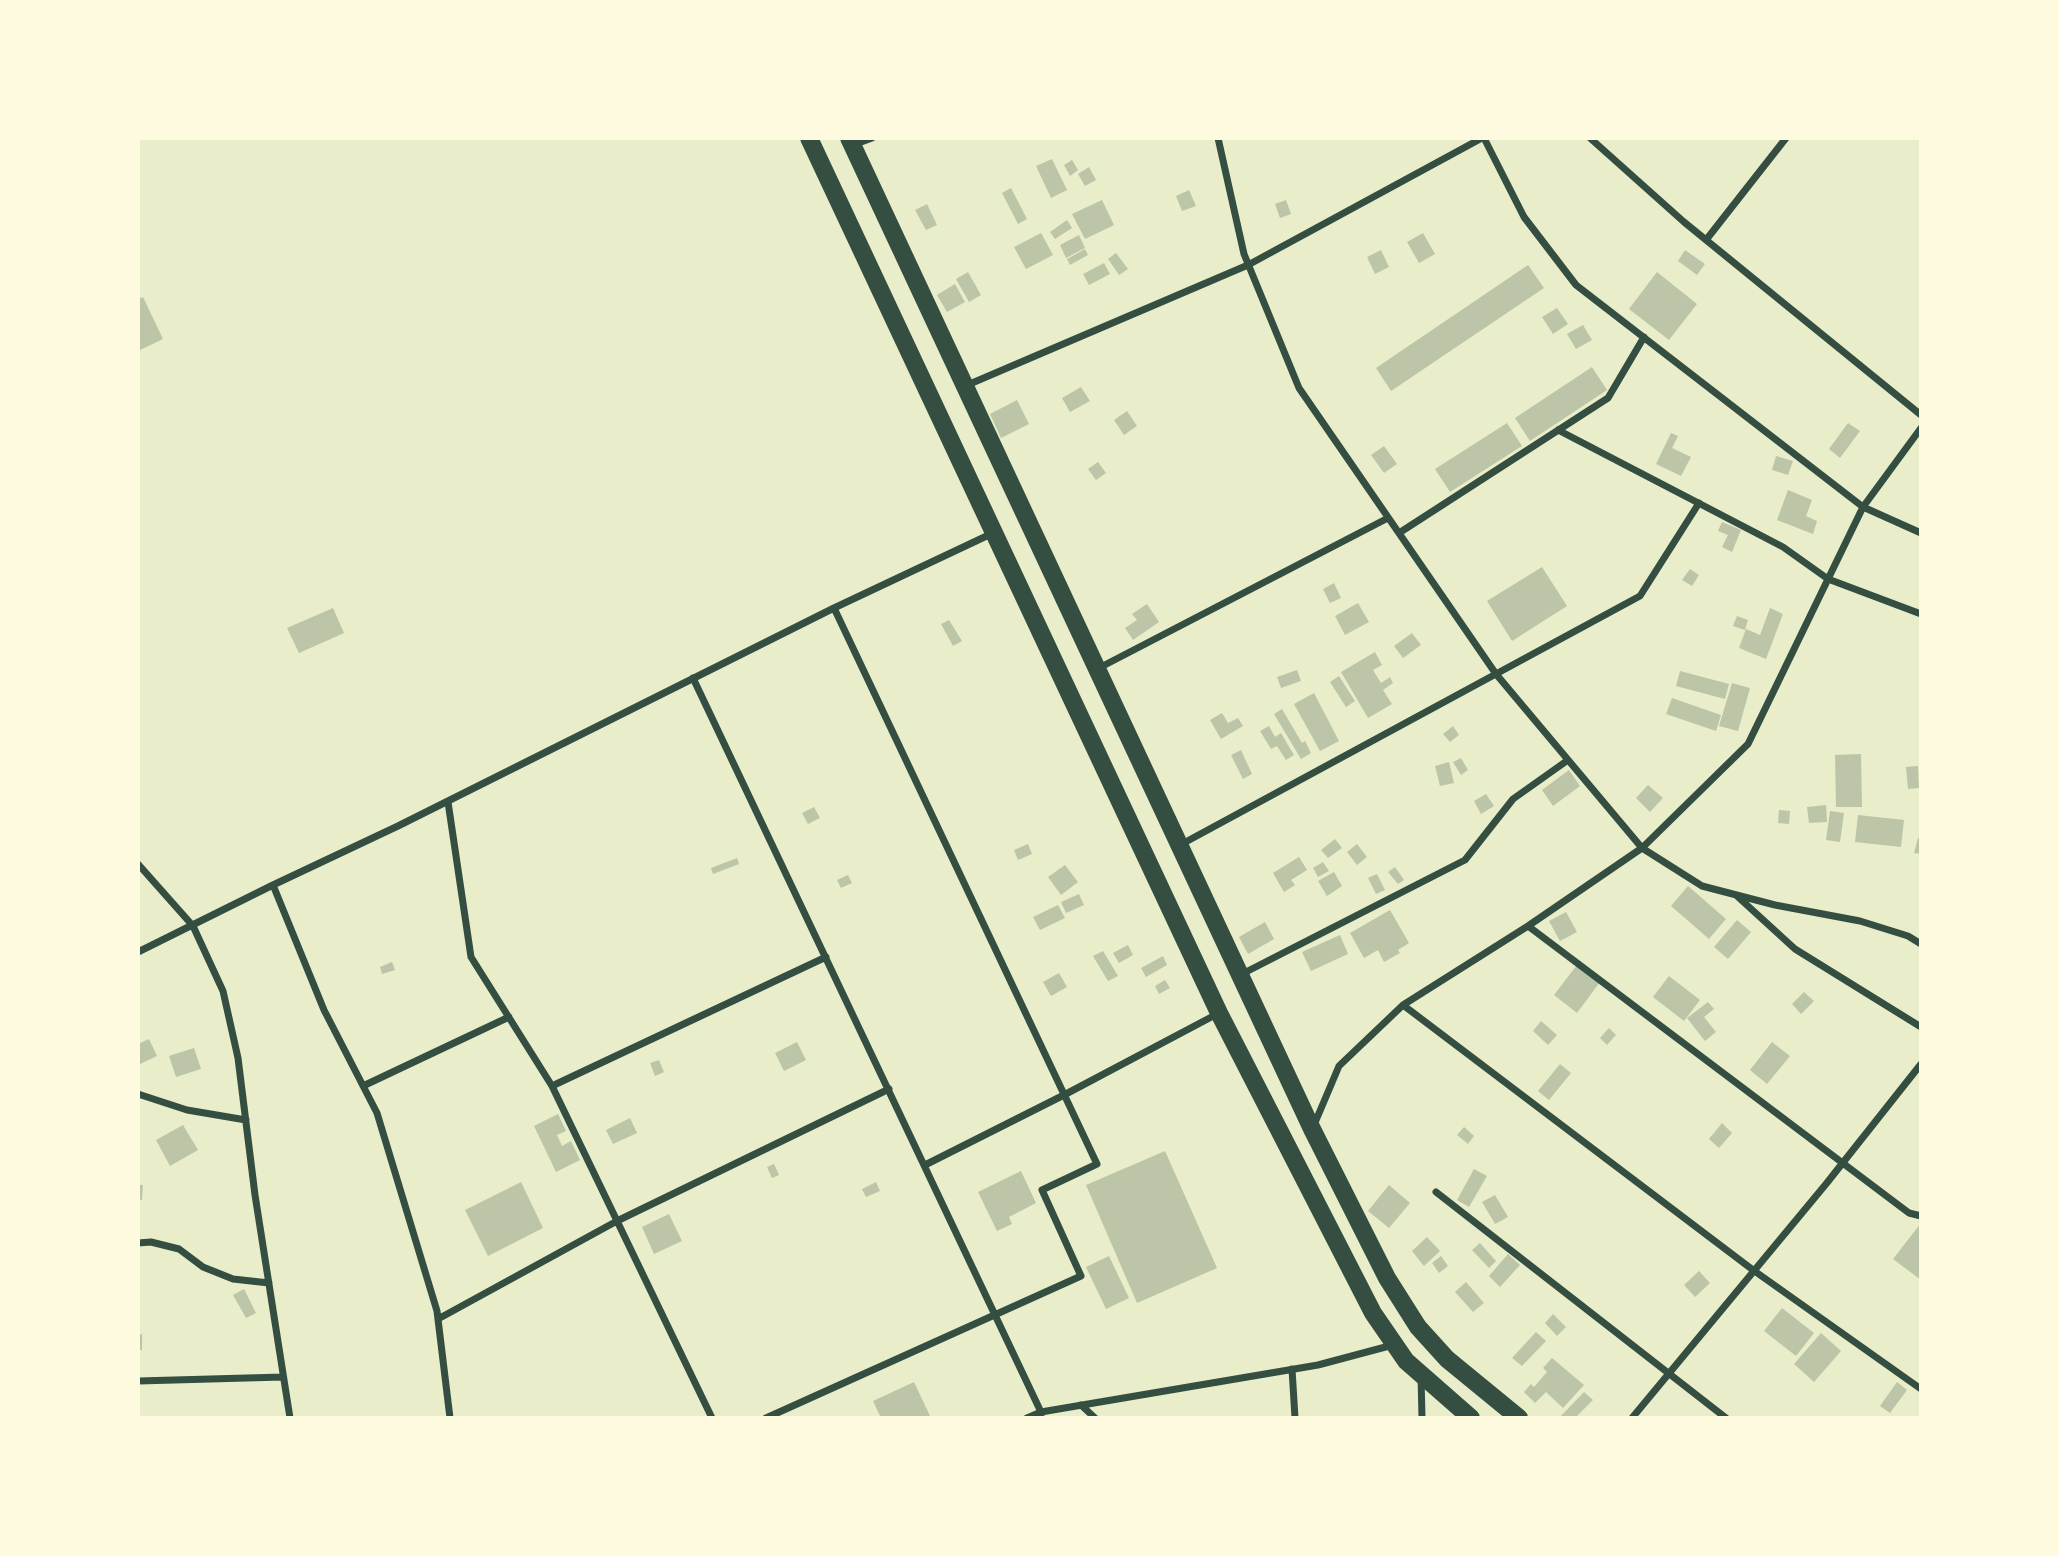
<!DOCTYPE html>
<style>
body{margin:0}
#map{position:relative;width:2059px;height:1556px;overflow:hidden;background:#e9edc9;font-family:Rubik,sans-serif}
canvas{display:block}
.frame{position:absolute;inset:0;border:140px solid #fefae0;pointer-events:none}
</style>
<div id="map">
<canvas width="2059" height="1556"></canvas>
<div class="frame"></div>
</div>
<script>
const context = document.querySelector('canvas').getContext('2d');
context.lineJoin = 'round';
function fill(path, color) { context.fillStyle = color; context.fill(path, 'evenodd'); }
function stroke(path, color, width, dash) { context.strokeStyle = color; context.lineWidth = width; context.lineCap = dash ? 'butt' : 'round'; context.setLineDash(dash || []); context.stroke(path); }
const building = new Path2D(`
 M1052,159L1067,190L1051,198L1036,166Z
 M1072,160L1078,170L1070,176L1064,165Z
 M1089,167L1096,180L1085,186L1078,174Z
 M1011,188L1027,219L1018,224L1002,193Z
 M1189,190L1196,206L1182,211L1176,196Z
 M1102,200L1114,225L1085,239L1072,214Z
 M1286,200L1291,214L1280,218L1275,204Z
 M927,204L937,225L926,230L915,210Z
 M1067,220L1072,228L1055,239L1050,232Z
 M1041,233L1053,255L1026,269L1014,247Z
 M1423,233L1435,254L1419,263L1407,242Z
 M1079,235L1085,248L1066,258L1060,245Z
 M1085,249L1088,255L1070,265L1067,259Z
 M1381,250L1389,267L1375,274L1367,257Z
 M1685,250L1705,264L1697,275L1678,261Z
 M1116,253L1128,269L1119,275L1108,259Z
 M1104,263L1110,274L1089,285L1083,274Z
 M1528,265L1544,288L1391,391L1376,368Z
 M968,272L981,295L969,302L956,279Z
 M1657,272L1697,304L1669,340L1629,309Z
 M955,284L965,302L947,312L937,295Z
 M143,297L163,339L140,350L138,299Z
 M1557,308L1568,324L1553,334L1542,317Z
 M1583,325L1592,340L1576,349L1567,334Z
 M1592,367L1607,390L1530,441L1515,418Z
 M1081,387L1090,401L1070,412L1062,398Z
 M1017,400L1029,424L1001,438L990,414Z
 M1127,411L1137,426L1124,435L1114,420Z
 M1507,423L1522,446L1450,492L1435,469Z
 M1848,423L1860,431L1840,458L1829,449Z
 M1671,433L1678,436L1672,448L1691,457L1681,476L1656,464Z
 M1384,446L1397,464L1384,473L1371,455Z
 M1776,456L1793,461L1788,475L1772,470Z
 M1098,462L1106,473L1096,480L1088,469Z
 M1788,490L1812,500L1806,516L1817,521L1813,534L1777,520Z
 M1722,522L1741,530L1732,552L1722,547L1728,535L1718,531Z
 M1542,567L1567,606L1512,641L1487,601Z
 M1690,569L1699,575L1692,586L1682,580Z
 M1334,583L1341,598L1330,603L1323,589Z
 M1358,603L1369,622L1345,635L1335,616Z
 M1147,604L1159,622L1133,640L1125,628L1137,620L1132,614Z
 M333,608L344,633L299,653L287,628Z
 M1770,608L1783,614L1766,659L1739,648L1746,629L1760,635Z
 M1737,616L1748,620L1745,630L1733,626Z
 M949,620L962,641L953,646L941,624Z
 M1412,633L1421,645L1403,658L1394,646Z
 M1375,652L1382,665L1373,670L1381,683L1390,677L1393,683L1383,690L1392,704L1368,718L1341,672Z
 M1297,670L1301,681L1281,688L1277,677Z
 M1680,671L1729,684L1725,699L1676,686Z
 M1339,676L1355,701L1346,707L1330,682Z
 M1732,683L1750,688L1738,731L1719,726Z
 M1314,693L1339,741L1320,751L1294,704Z
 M1672,698L1721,715L1716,731L1666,714Z
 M1282,709L1302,743L1305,741L1311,753L1301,759L1274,714Z
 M1222,713L1228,723L1238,718L1243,726L1221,739L1210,720Z
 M1269,726L1275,737L1281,733L1294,755L1286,760L1277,746L1271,749L1260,731Z
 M1453,726L1459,735L1450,742L1443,734Z
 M1241,750L1252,774L1243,779L1231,755Z
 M1861,754L1862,807H1836L1835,755Z
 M1461,758L1468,770L1461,775L1453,762Z
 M1449,762L1454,783L1440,786L1435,766Z
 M1918,766L1919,788L1908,789L1906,767Z
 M1569,770L1580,786L1553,806L1542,790Z
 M1648,785L1663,798L1650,812L1636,798Z
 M1486,794L1494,806L1481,814L1474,801Z
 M1826,805L1827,822L1809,823L1807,807Z
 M814,807L820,818L808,824L802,813Z
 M1779,810L1790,811L1789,824L1778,823Z
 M1830,811L1844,813L1840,842L1826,840Z
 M1858,815L1904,820L1901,847L1855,842Z
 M1918,838L1921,839V854L1914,853Z
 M1335,839L1342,848L1328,858L1321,850Z
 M1028,844L1032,854L1018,860L1014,850Z
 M1357,844L1367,857L1357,865L1347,852Z
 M1299,857L1307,870L1291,880L1295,885L1284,892L1273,873Z
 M737,858L739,864L713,874L711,868Z
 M1323,862L1329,871L1318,877L1313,868Z
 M1065,865L1078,882L1061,895L1048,877Z
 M1395,867L1404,880L1398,884L1388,872Z
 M1334,872L1342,886L1327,896L1318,881Z
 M1377,874L1385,890L1376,894L1368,878Z
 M848,875L852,883L841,888L837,880Z
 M1688,886L1726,919L1709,939L1671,906Z
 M1079,894L1084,905L1066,913L1061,902Z
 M1058,905L1065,918L1040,930L1033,917Z
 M1390,910L1409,943L1398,950L1400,953L1384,962L1378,950L1364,958L1350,933Z
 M1566,912L1577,932L1560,941L1549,921Z
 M1737,920L1751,932L1728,959L1714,947Z
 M1265,922L1274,939L1248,954L1239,937Z
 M1340,935L1348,954L1311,971L1302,952Z
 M1128,945L1133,955L1119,963L1113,953Z
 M1103,951L1118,976L1108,981L1093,956Z
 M1163,956L1167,965L1146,977L1141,968Z
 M392,962L395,970L382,974L380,967Z
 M1577,965L1600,982L1577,1013L1554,995Z
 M1059,973L1067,987L1051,996L1043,982Z
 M1669,976L1700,1000L1684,1021L1653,997Z
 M1165,980L1170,988L1159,994L1155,986Z
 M1804,992L1814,1001L1801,1014L1792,1004Z
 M1708,1002L1714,1009L1704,1017L1716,1032L1705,1041L1687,1018Z
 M1541,1021L1557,1035L1548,1045L1533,1031Z
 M1609,1028L1616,1035L1607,1045L1600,1038Z
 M149,1039L157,1056L138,1065V1044Z
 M797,1042L806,1060L784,1071L775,1053Z
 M1772,1042L1790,1056L1767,1084L1750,1070Z
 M194,1048L201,1069L176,1077L169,1056Z
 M659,1060L664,1072L655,1076L650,1063Z
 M1560,1064L1571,1073L1549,1100L1538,1091Z
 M558,1114L566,1131L557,1135L562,1146L571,1141L580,1160L556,1172L534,1126Z
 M630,1118L637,1133L613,1144L606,1130Z
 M1722,1123L1732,1133L1719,1148L1709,1139Z
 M183,1125L198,1150L170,1166L156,1140Z
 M1464,1127L1474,1136L1468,1144L1457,1135Z
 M1165,1151L1217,1268L1137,1303L1086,1185Z
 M774,1164L779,1175L772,1178L767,1167Z
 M1474,1169L1487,1176L1469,1207L1457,1200Z
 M1021,1171L1036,1203L1009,1217L1012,1224L997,1231L978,1192Z
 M521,1182L543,1228L488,1256L465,1210Z
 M876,1182L880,1191L866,1197L862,1189Z
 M138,1185H143L142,1200L138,1199Z
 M1389,1185L1410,1203L1389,1228L1368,1211Z
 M1495,1195L1508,1217L1495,1224L1482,1202Z
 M669,1214L682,1241L654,1254L642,1227Z
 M1921,1223V1280L1893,1259Z
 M1427,1237L1440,1251L1424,1266L1412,1251Z
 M1480,1243L1496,1261L1489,1268L1472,1250Z
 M1508,1254L1520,1265L1500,1287L1489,1276Z
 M1109,1256L1129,1298L1106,1309L1086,1267Z
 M1441,1256L1448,1266L1439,1273L1432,1263Z
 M1699,1271L1710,1283L1695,1297L1684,1285Z
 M1466,1282L1484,1303L1473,1312L1455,1292Z
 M244,1289L256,1313L246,1318L233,1295Z
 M1782,1308L1814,1333L1796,1356L1764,1331Z
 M1553,1314L1566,1327L1557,1336L1545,1323Z
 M1536,1332L1546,1341L1522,1366L1512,1358Z
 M1821,1333L1841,1351L1814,1382L1794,1364Z
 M142,1334V1350H138V1335Z
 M1552,1358L1584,1385L1563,1408L1546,1392L1535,1403L1524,1392L1531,1384L1534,1387L1547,1372L1543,1368Z
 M914,1382L931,1418H881L873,1401Z
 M1897,1382L1907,1390L1890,1413L1880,1406Z
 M1584,1392L1593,1400L1575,1418H1559Z`);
const minor = new Path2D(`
 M1218,138L1244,254L1299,388L1496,674L1642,848L1702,886L1775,905L1860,921L1908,936L1921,944
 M1484,138L1524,217L1576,285L1863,507L1921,533
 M1590,138L1684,222L1921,415
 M853,145L872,138
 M1706,240L1786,138
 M965,386L1248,265L1482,138
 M1558,430L1783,547L1828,579L1921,614
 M1399,533L1608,398L1644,337
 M1097,669L1388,518
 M693,678L1041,1412V1418
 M448,802L471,957L552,1086L712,1418
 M1180,845L1640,596L1699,503
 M138,864L193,926L223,991L238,1058L255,1195L290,1418
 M273,885L324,1010L377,1113L437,1311L450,1418
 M1737,896L1795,949L1921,1027
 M1528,926L1909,1213L1921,1216
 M138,952L273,885L398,826L834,608L993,533
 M1240,975L1465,860L1513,799L1568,760
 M1403,1005L1753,1270L1921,1389
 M363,1086L509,1017
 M552,1086L826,957
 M138,1094L187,1110L246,1120
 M1314,1125L1339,1066L1403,1005L1528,926L1642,848L1748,744L1863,507L1921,428
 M925,1165L1064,1095L1219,1013
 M1436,1192L1726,1418
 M138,1243L151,1242L179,1249L203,1267L233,1279L269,1283
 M438,1319L617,1221L889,1089
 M1292,1369L1295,1418
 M1421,1376L1422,1418
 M138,1381L283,1377
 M1081,1405L1095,1418
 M766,1418L1081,1276L1042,1190L1097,1164L834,608
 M1027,1418L1041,1412L1318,1365L1393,1345
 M1632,1418L1826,1184L1921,1064`);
const primary = new Path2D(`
 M809,138L1219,1013L1373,1313L1406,1361L1471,1418
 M849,138L1312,1129L1387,1278L1418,1327L1447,1359L1519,1418`);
fill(building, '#bcc5a7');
stroke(minor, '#344e41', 7);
stroke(primary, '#344e41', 18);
</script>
